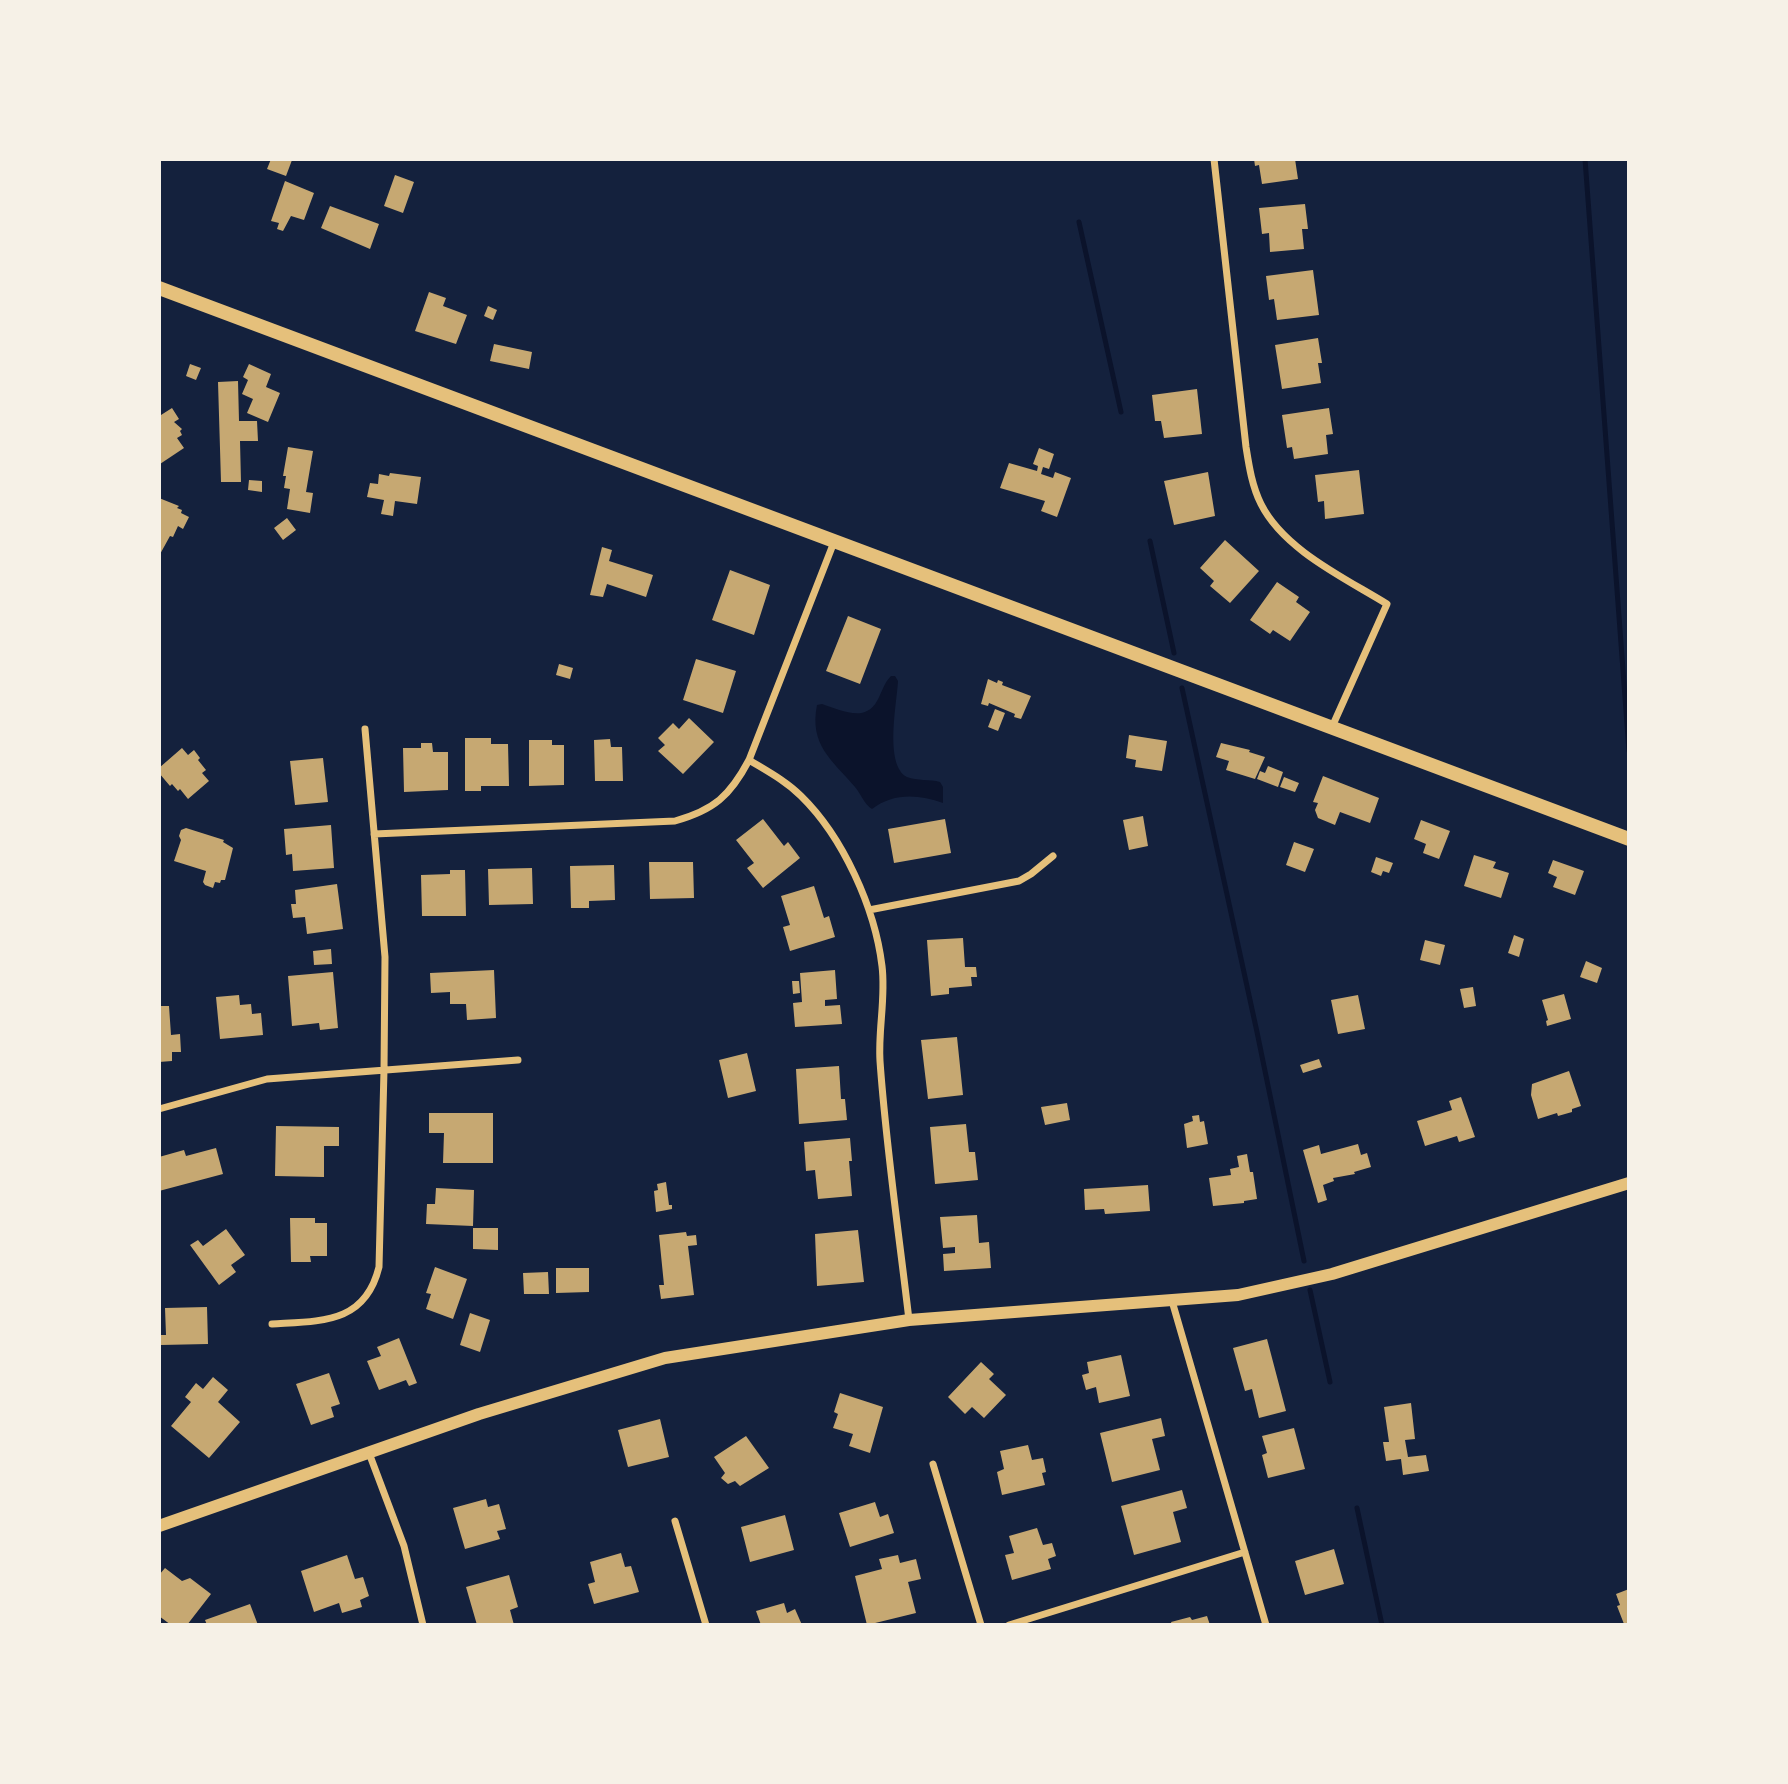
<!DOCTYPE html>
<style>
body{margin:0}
#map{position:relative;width:1788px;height:1784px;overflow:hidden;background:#14213d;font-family:Georgia,serif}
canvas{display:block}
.frame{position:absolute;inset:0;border:161px solid #f6f1e7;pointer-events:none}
</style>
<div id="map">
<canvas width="1788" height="1784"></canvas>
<div class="frame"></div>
</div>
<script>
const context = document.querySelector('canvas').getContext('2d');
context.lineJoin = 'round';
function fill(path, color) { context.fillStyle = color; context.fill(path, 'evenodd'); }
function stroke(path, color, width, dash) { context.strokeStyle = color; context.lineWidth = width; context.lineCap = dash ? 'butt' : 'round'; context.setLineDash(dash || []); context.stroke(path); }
const water = new Path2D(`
 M891,676H895L898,681C897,703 884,765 907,777C917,781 930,779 940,782L943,787V803C918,794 893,793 872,809C864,804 861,794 855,787C832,760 809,745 817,705L822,704C841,710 865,723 877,701C882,692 884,683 891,676Z`);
const stream = new Path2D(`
 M1585,159L1629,751
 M1079,222L1121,412
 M1150,541L1174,653
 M1182,688L1257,1032L1304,1261
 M1310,1290L1330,1382
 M1357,1508L1382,1625`);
const building = new Path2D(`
 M271,159L292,160L286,176L267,169Z
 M1254,159H1295L1298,179L1262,184L1259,165L1255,166Z
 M395,175L414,182L403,213L384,206Z
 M285,181L314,193L304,220L291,216L283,231L277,229L279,223L271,221Z
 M1305,204L1308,229H1302L1304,249L1270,252L1269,233L1262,234L1259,208Z
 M330,206L379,224L370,249L321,228Z
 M1313,270L1319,315L1277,320L1274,299L1269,300L1266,276Z
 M429,292L446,298L443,306L467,315L456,344L415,331Z
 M488,306L497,310L493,320L484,316Z
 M1318,338L1322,363H1318L1321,383L1282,389L1275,345Z
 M494,344L532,352L529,369L490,361Z
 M190,364L201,368L196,380L186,376Z
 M249,364L271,374L266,387L280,393L268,422L247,413L253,399L242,394L248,380L243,377Z
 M238,381L239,421H257L258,441H240L241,482H221L218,382Z
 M1197,389L1202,434L1164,438L1161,421H1155L1152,395Z
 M172,408L179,419L174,422L182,429L180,431L182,435L177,438L184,448L160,464L159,412L161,415Z
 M1329,408L1333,434L1326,435L1328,454L1294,459L1292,447L1287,448L1282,415Z
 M288,447L313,451L306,492L313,493L310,513L287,509L290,489L284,488L286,476H283Z
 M1039,448L1054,454L1049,469L1043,467L1041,474L1053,478L1055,472L1071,478L1057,517L1041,511L1045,501L1000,488L1009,463L1037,471L1038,466L1033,464Z
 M1359,470L1364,514L1325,519L1324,501L1318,502L1315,475Z
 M1208,472L1215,516L1174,525L1164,481Z
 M390,473L421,477L417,504L395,501L393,516L381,514L384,500L367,497L370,483L378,484L379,474L389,476Z
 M249,480L262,481V492L248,490Z
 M159,498L179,506L177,508L182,510L181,513L189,517L183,529L178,526L173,537L170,536L159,556Z
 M287,518L296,530L283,540L274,528Z
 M1225,540L1259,571L1230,603L1210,586L1214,581L1200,568Z
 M602,547L612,550L609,561L653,575L646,597L607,584L603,597L590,595Z
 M730,570L770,585L754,635L712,620Z
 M1277,582L1299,597L1296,602L1310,612L1290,641L1273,630L1270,634L1250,620Z
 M848,616L881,629L860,684L826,671Z
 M696,659L736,671L723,713L683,700Z
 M559,664L573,668L570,679L556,675Z
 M988,679L997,683L998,680L1003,682L1002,685L1031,696L1021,719L1014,717L1015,714L989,703L988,706L981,704Z
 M995,709L1005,713L998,731L988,727Z
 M689,718L714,742L683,774L658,751L665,745L658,738L673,723L679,729Z
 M1129,735L1167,741L1162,771L1135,767L1136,760L1126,758Z
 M465,738H491V744H508L509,786H481V791H465Z
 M610,739L611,747H622L623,781H595L594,740Z
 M529,740H552V745H564V785L529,786Z
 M421,743H432L433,752H448V790L404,792L403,748H421Z
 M1221,743L1250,750L1249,752L1265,757L1255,779L1226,770L1229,761L1216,757Z
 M182,748L188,755L194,750L200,758L198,760L206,770L202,773L209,781L188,799L180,789L178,791L172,784L170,786L159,773V768Z
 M323,758L328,802L295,805L290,761Z
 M1268,766L1283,772L1278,787L1257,779L1260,771L1265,773Z
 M1323,776L1379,798L1370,823L1340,812L1335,825L1318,818L1315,810L1318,803L1313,802Z
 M1284,777L1299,783L1295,792L1280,787Z
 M1143,816L1148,846L1129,850L1123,820Z
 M763,819L784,846L788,842L800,858L763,888L747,868L754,863L736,840Z
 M945,819L951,853L894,863L888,829Z
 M1421,820L1450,831L1439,859L1423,853L1426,844L1414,839Z
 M331,825L334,868L293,871L292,854L286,855L284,829Z
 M186,828L224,840L223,842L233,848L225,880H221L220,883L215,882L213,888L205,885L203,882L206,871L174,861L181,840L179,836L181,830Z
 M1294,842L1314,849L1305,872L1286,865Z
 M1474,855L1496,862L1493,868L1509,873L1501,898L1464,886Z
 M1376,857L1393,863L1389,873L1383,871L1381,876L1371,872Z
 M1553,860L1584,871L1575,895L1553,887L1557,877L1548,873Z
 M649,862H693L694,898L650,899Z
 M614,865L615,900L589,901V908H571L570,866Z
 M532,868L533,904L489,905L488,869Z
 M450,870H465L466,916H422L421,875L450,874Z
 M337,884L343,929L307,934L305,917L293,918L291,904H296L295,890Z
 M814,886L824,918L829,916L835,937L790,951L783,927L790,925L781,896Z
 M1514,935L1524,939L1519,957L1508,953Z
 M963,938L965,967H976L977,977H971L972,986L949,988V994L931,996L927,940Z
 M1425,940L1445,945L1440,965L1420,960Z
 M331,949L332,964L314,965L313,951Z
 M1586,961L1602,968L1597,983L1580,977Z
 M494,970L496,1018L467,1020L466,1004H450V992L431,993L430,973Z
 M835,970L837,999L825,1000V1006L840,1005L842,1024L795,1027L793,1003L802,1002L800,973Z
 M333,972L338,1028L320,1030L319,1023L292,1026L288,976Z
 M792,981H799L800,993L793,994Z
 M1473,987L1476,1006L1464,1008L1460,989Z
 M1564,994L1571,1019L1547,1026L1546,1021L1548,1020L1542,1000Z
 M239,995L240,1005L251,1004L252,1014L261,1013L263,1035L220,1039L216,997Z
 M1358,995L1365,1029L1338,1034L1331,1000Z
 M159,1006H169L171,1035L180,1034L181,1052H172V1061L159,1062Z
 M957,1037L963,1095L928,1099L921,1040Z
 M747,1053L756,1091L728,1098L719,1060Z
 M1319,1059L1322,1067L1303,1073L1300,1065Z
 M839,1066L841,1099H845L847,1120L799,1124L796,1069Z
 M1569,1071L1581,1106L1572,1109V1112L1558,1116L1557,1113L1538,1119L1531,1095L1532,1084Z
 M1461,1097L1475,1137L1459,1142L1457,1136L1425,1146L1417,1121L1452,1110L1449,1101Z
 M1067,1103L1070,1120L1045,1125L1041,1107Z
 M429,1113H493V1163H443L444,1133H429Z
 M1199,1115L1200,1122L1204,1121L1208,1144L1187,1148L1184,1124L1193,1121L1192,1116Z
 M966,1124L969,1152H975L978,1180L935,1184L930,1127Z
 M276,1126L339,1127V1146H324V1177L275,1176Z
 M850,1138L852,1161H849L852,1196L818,1199L815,1170L806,1171L804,1142Z
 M1358,1144L1361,1155L1367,1153L1371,1167L1354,1172L1355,1174L1333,1178L1334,1181L1323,1185L1327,1200L1318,1203L1303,1150L1319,1145L1321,1154Z
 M216,1148L223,1174L159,1191V1157L184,1150L186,1156Z
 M1247,1154L1250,1172H1253L1257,1199L1244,1201V1203L1213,1206L1209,1178L1231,1175L1230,1169L1239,1167L1237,1156Z
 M666,1182L669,1205H672V1209L656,1212L654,1191L658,1190L657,1184Z
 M1148,1185L1150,1211L1105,1214L1104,1209L1085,1210L1084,1189Z
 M436,1188L474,1190L473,1226L426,1224L427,1204H435Z
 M977,1215L979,1243L989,1242L991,1268L944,1271L943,1254L955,1253V1247L943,1248L940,1217Z
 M290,1218H315V1223H327V1256H310L311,1262H291Z
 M473,1228H498V1250L473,1249Z
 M226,1229L245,1255L231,1265L236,1272L219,1285L190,1245L198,1240L203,1246Z
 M858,1230L864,1282L817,1286L815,1234Z
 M686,1232L687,1236L696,1235L697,1245L688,1246L694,1295L661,1299L659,1285H664L659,1235Z
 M435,1267L467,1279L453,1319L426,1309L431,1294L426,1293Z
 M556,1268H589V1292L556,1293Z
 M548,1272L549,1294H524L523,1273Z
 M207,1307L208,1344L161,1345V1335H166L165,1308Z
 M470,1313L490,1320L480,1352L460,1345Z
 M399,1338L417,1383L409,1386L406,1380L379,1390L367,1361L381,1356L377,1347Z
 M1267,1339L1286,1411L1259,1418L1252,1389L1245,1391L1233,1348Z
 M1121,1355L1130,1396L1099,1403L1096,1387L1086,1390L1082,1375L1089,1373L1087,1362Z
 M981,1362L994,1374L989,1379L1006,1395L984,1418L972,1407L965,1414L948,1397Z
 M329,1373L340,1404L331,1407L334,1417L311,1425L296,1384Z
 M213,1377L228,1390L218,1402L240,1422L209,1458L171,1426L191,1402L185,1397L196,1383L203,1389Z
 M840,1393L883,1407L870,1453L849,1446L853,1434L833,1428L838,1414L834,1412Z
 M1411,1403L1415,1439L1405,1440L1408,1457L1426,1455L1429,1471L1403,1475L1401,1459L1386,1461L1383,1442H1389L1384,1407Z
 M1161,1418L1165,1436L1152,1439L1160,1470L1112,1482L1100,1433Z
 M660,1419L669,1457L628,1467L618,1430Z
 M1294,1428L1305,1469L1268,1478L1262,1455L1267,1453L1262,1436Z
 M746,1436L769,1468L740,1486L735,1481L728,1484L721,1478L725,1473L714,1457Z
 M1028,1445L1032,1460L1043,1458L1046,1472L1042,1473L1045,1485L1002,1495L997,1472L1004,1469L1000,1451Z
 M1182,1490L1187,1508L1173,1512L1181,1542L1134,1555L1121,1506Z
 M486,1499L488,1507L499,1504L506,1529L497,1531L500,1539L465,1549L453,1508Z
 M875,1502L880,1517L888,1514L894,1533L850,1547L839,1513Z
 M785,1515L794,1550L750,1562L741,1527Z
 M1037,1528L1043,1545L1052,1543L1056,1556L1048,1559L1051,1569L1012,1580L1005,1555L1014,1553L1009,1536Z
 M1334,1549L1344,1584L1305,1595L1295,1561Z
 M621,1553L625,1567L631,1566L639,1592L594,1604L588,1584L595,1582L590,1562Z
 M347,1555L355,1579L363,1577L369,1596L360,1600L362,1607L342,1613L339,1603L314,1612L301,1571Z
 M898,1555L900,1563L916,1559L921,1579L908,1582L916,1613L867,1625L855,1576L882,1569L879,1559Z
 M165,1568L182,1581L190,1578L211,1594L187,1625H171L159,1616V1575Z
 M509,1575L518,1607L510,1610L514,1625H477L466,1587Z
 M1629,1589V1622L1624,1624L1617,1606L1620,1605L1616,1594Z
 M784,1603L787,1613L795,1609L802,1625H761L756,1611Z
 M250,1604L258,1625H207L205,1620Z
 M1207,1616L1210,1625H1172L1171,1622L1190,1617L1192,1620Z`);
const minor = new Path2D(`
 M1214,159L1246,447C1249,466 1252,486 1261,504C1284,550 1345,578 1387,604L1332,727
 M749,760C767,771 786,781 801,796C843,837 875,908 882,966C886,998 878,1029 880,1061C886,1147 899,1234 909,1320
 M374,834L675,821C714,810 730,796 749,760L834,542
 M869,910L1019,881L1031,874L1053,856
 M159,1109L267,1079L518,1060
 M1172,1301L1266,1625
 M272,1324C321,1321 365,1324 379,1267L384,1070L385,957L365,729
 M369,1453L404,1546L423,1625
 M933,1464L981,1625
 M675,1521L706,1625
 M1009,1625L1245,1552`);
const tertiary = new Path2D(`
 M159,1526L479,1414L665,1358L909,1320L1238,1295L1332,1274L1629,1183`);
const secondary = new Path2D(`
 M159,288L1629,839`);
fill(water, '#0b132b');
stroke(stream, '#0b132b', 5);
fill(building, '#c6a872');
stroke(minor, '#e5c07b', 7);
stroke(tertiary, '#e5c07b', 12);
stroke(secondary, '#e5c07b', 14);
</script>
